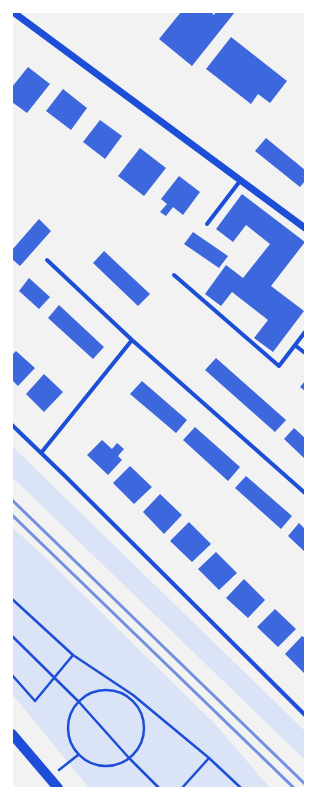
<!DOCTYPE html>
<style>
body{margin:0}
#map{position:relative;width:317px;height:800px;overflow:hidden;background:#f2f2f2;font-family:Overpass,sans-serif}
canvas{display:block}
.frame{position:absolute;inset:0;border:13px solid #fff;pointer-events:none}
</style>
<div id="map">
<canvas width="317" height="800"></canvas>
<div class="frame"></div>
</div>
<script>
const context = document.querySelector('canvas').getContext('2d');
context.lineJoin = 'round';
function fill(path, color) { context.fillStyle = color; context.fill(path, 'evenodd'); }
function stroke(path, color, width, dash) { context.strokeStyle = color; context.lineWidth = width; context.lineCap = dash ? 'butt' : 'round'; context.setLineDash(dash || []); context.stroke(path); }
const green = new Path2D(`
 M12,446L305,731V760L12,477Z
 M12,527L49,561L215,724L270,788H89L12,694Z`);
const building = new Path2D(`
 M181,12H211L214,15L216,12H235L192,66L159,39Z
 M231,37L287,81L270,103L258,94L251,104L206,69Z
 M28,67L50,84L27,113L12,102V87Z
 M63,89L87,108L71,130L46,111Z
 M100,120L122,136L105,159L83,142Z
 M266,138L305,170V181L300,187L255,151Z
 M140,148L166,168L144,196L118,176Z
 M179,176L200,192L183,215L173,207L166,216L160,212L167,204L161,199Z
 M242,194L305,242L271,286L304,311L273,352L254,338L268,320L232,292L221,306L205,294L226,265L243,278L270,244L246,225L233,242L216,229Z
 M39,219L51,231L20,266L12,259V250Z
 M193,232L228,256L219,268L184,244Z
 M104,251L150,294L138,306L93,263Z
 M29,278L50,297L39,309L19,291Z
 M59,305L104,347L93,359L48,318Z
 M16,351L35,368L18,386L12,380V355Z
 M216,358L286,420L275,432L205,370Z
 M44,374L63,392L44,412L26,394Z
 M142,381L187,420L176,433L130,394Z
 M305,381V391L300,387Z
 M195,427L240,467L228,481L183,440Z
 M294,428L305,438V459L284,439Z
 M102,440L112,449L117,443L124,449L118,456L122,460L108,475L87,455Z
 M130,466L152,487L134,504L113,483Z
 M246,476L292,516L281,529L235,488Z
 M160,494L182,515L164,534L143,512Z
 M189,522L211,544L192,562L170,541Z
 M299,523L305,529V552L288,536Z
 M216,552L237,573L219,590L198,569Z
 M244,579L265,600L248,618L226,598Z
 M275,609L296,629L278,647L257,627Z
 M302,636L305,638V674L285,654Z`);
const path = new Path2D(`
 M12,599L73,655L35,701L12,675
 M12,636L79,702L129,758L159,788
 M73,655L133,695L209,758L241,788
 M68 728a38 38 0 1 1 76 0a38 38 0 1 1-76 0Z
 M59,770L78,755
 M182,788L209,758`);
const minor = new Path2D(`
 M207,224L240,181
 M47,260L132,340L305,493
 M174,275L279,366L305,332
 M296,346L305,353
 M12,425L65,476L305,715
 M41,453L132,340`);
const tertiary = new Path2D(`
 M13,12L305,228`);
const primary = new Path2D(`
 M12,734L58,788`);
const rail = new Path2D(`
 M12,500L305,784
 M12,515L294,788`);
fill(green, '#dbe4f7');
fill(building, '#3d67dc');
stroke(path, '#1d4ed8', 2.5);
stroke(minor, '#1d4ed8', 4);
stroke(tertiary, '#1d4ed8', 7);
stroke(primary, '#1d4ed8', 10);
stroke(rail, '#7290e2', 3);
</script>
